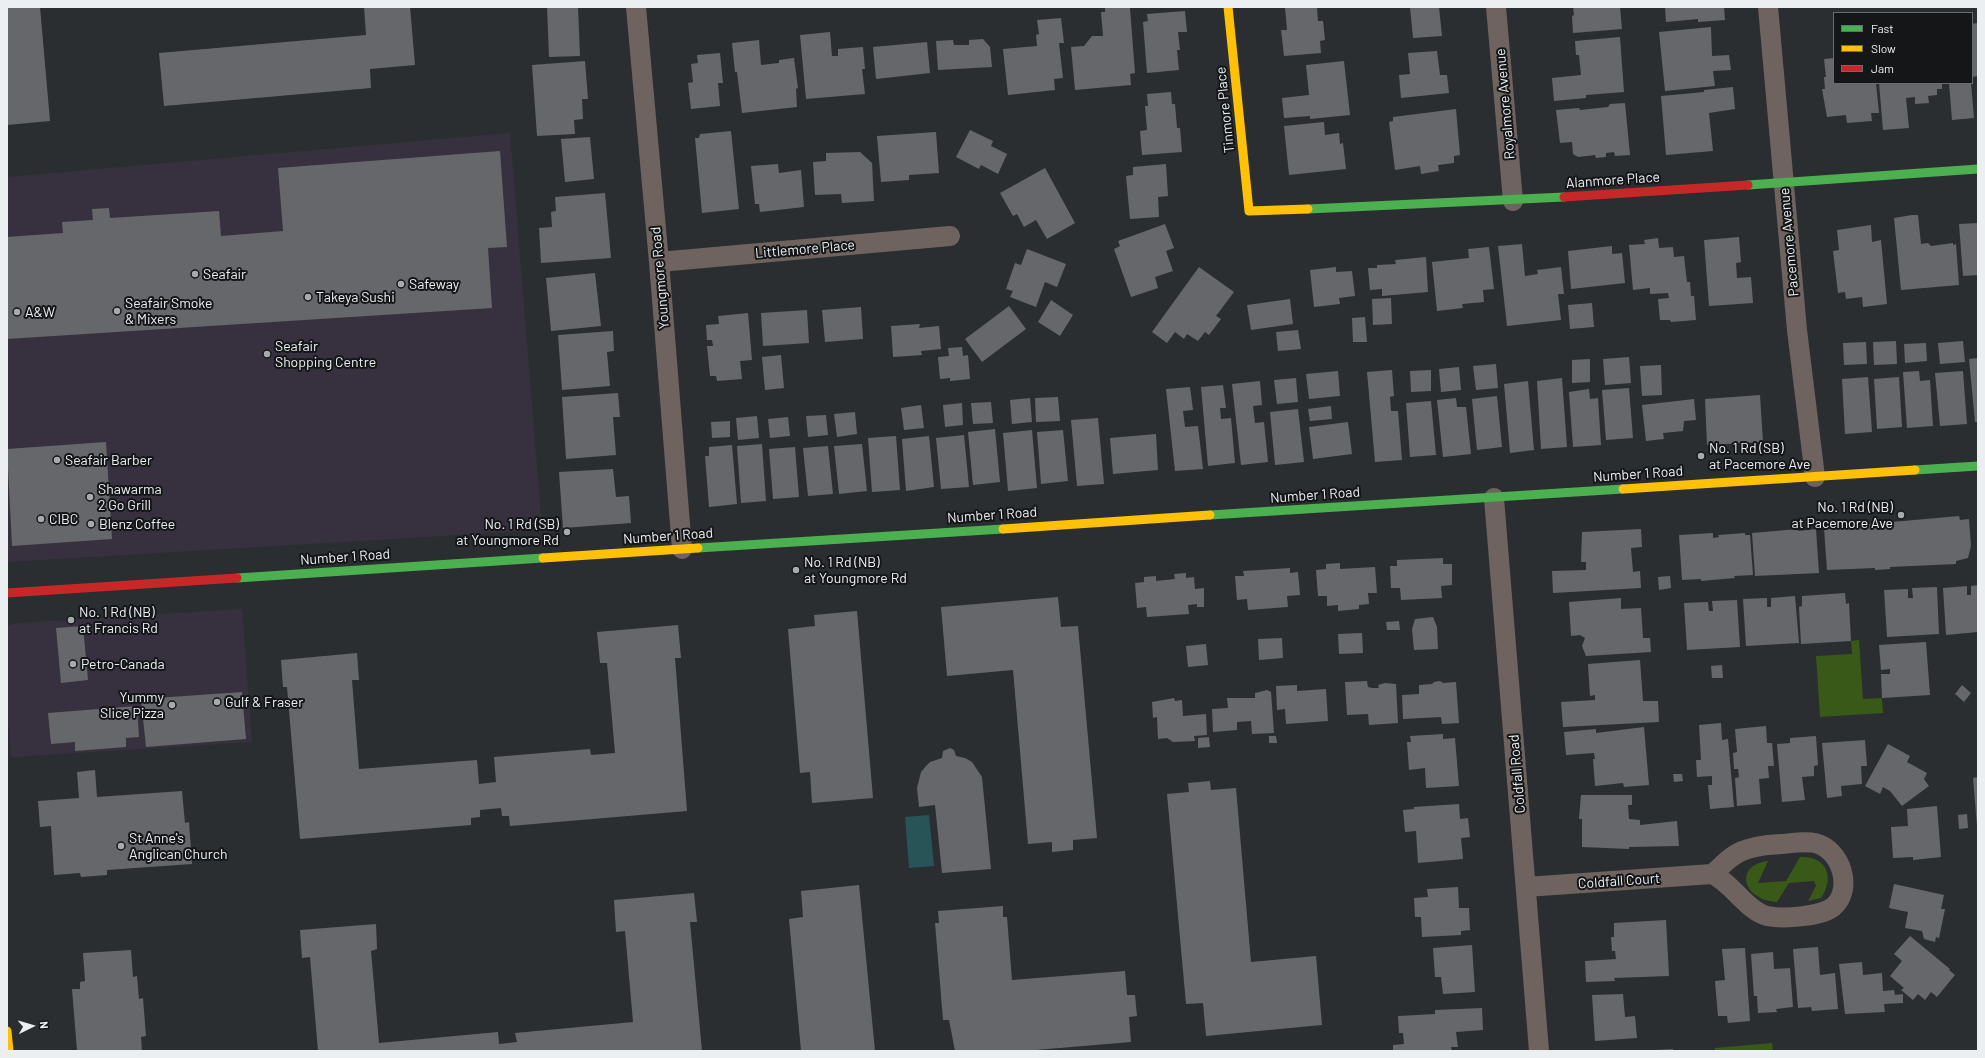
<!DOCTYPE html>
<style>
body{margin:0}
#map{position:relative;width:1985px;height:1058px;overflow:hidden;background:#2b2e31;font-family:Barlow,sans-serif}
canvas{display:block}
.frame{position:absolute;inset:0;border:8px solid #eceff2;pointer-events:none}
.legend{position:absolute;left:1833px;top:12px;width:140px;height:72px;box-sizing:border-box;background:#141618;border:1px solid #6a6d6f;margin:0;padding:5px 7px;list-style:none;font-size:12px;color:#eceff2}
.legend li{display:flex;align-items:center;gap:8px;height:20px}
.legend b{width:20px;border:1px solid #6a6d6f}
.north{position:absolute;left:12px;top:1006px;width:40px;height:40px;-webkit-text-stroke:3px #141618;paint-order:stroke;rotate:85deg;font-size:11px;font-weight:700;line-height:16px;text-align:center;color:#eceff2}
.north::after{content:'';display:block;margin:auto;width:14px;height:18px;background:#eceff2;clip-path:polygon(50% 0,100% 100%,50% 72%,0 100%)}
</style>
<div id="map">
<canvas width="1985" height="1058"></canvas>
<div class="frame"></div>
<ul class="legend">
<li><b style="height:5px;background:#4caf50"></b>Fast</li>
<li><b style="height:5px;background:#ffc107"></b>Slow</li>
<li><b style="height:5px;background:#c62828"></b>Jam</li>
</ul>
<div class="north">N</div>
</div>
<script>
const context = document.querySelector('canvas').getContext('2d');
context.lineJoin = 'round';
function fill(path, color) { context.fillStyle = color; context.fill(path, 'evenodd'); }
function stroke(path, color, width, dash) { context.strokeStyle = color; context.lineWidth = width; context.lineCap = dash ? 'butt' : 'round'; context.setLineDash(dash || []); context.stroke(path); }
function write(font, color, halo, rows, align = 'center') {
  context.font = font + ' Barlow,sans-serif'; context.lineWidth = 4; context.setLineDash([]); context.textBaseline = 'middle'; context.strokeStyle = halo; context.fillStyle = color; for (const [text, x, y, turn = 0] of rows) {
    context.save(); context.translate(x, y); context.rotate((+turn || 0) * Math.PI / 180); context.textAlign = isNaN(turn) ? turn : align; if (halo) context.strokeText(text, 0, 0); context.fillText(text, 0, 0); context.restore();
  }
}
const commercial = new Path2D(`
 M510,133L542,530L7,562V177Z
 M242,609L252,742L11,757L7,711V627L9,625L18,623Z`);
const green = new Path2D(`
 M1859,640L1863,699L1882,698L1883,713L1820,717L1816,656L1852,654L1851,641Z
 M1800,857C1827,855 1835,878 1821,898L1808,901L1816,886L1814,881L1789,883L1777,902C1742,900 1734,865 1768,861L1758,883L1786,881Z
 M1772,1043L1773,1051H1715V1048Z`);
const water = new Path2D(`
 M929,815L934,866L909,868L905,817Z`);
const building = new Path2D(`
 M7,7H40L50,121L7,125Z
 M364,7H410L415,65L370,69L371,88L164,106L159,53L366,35Z
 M547,7H578L580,56L549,57Z
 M1105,7L1130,8L1135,73L1130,74L1131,85L1075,90L1071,47L1084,46L1092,36H1103L1101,12H1105Z
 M1285,7H1317L1318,21H1323L1325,40L1320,41L1321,53L1284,56L1281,30H1287Z
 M1410,7H1439L1442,36L1413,38Z
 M1573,7H1620L1622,29L1573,33L1572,16L1574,15Z
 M1665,7H1724L1725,20L1698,22V19L1666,22Z
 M1185,11L1187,32H1178L1180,50H1177L1179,70L1147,73L1143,22L1148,21L1147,14Z
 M1061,18L1064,43H1059L1063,78L1054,79L1055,90L1008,95L1003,49L1037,46L1036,35L1039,34L1037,20Z
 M1977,23L1978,76L1972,77V24Z
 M1711,27L1712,56L1729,55L1731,70L1713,71L1715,86L1665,91L1659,32Z
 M830,32L832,56H838V49L863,47L865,69H862L865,94L806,99L800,35Z
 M1620,37L1624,92L1586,95V98L1554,101L1552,78L1581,75L1579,55H1576L1575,41Z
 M983,39L990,47L992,67L938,70L936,41L953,40L954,45H969V40Z
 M759,40L761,65L779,63V60L794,58L798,88L796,89L797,107L742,113L737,72H735L732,43Z
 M927,42L930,73L876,79L873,47Z
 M1437,51L1440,75H1447L1449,93L1401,98L1399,75L1410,74L1408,53Z
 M720,53L723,83H718L720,106L691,109L688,83L693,82L691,64L698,63L697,55Z
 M1834,58V83H1876L1879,113H1871L1872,121L1847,123L1846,115L1827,117L1822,89H1825L1824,77H1826L1824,59Z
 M585,61L588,99H582L583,119L574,120L575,134L537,136L532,65Z
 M1344,61L1350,115L1310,119V116L1284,118L1282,98L1309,95L1306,65Z
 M1879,83H1942V89H1937V95L1928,96L1929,103L1915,104V97L1906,98L1909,128L1883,130Z
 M1949,83H1971L1974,118L1952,120Z
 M1733,87L1735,109L1709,113L1713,151L1666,155L1661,96L1704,92V90Z
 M1171,92L1172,104H1175L1177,128H1180L1182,152L1142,155L1140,131L1147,130L1145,106H1148L1147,94Z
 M1625,103L1630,155L1615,156L1614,152L1606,153V157L1596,158L1595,155L1578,157L1573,154L1572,142L1560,143L1556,110L1579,108L1580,110L1608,107L1610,104Z
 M1456,109L1460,155L1454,156V163L1438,165L1439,171L1421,174L1420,166L1395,170L1389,122L1393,121V117Z
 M1324,122L1325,135L1339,133L1340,144L1343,143L1346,169L1289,175L1284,126Z
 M970,130L993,141L991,146L1007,154L998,174L981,165L979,169L956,157Z
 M731,131L739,209L702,213L695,138H699L700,134Z
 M936,132L939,173L909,175V180L881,182L877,136Z
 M590,137L594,179L565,182L561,139Z
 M500,151L507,247L488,248L492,308L7,339V237L63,233L62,222L93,220L92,209L109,208L110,218L219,211L221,236L283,231L278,168Z
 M860,152L872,163L874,201L842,203L841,194L815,195L813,162L826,161V153Z
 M778,164L779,173L801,170L804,207L760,212L759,204H755L751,166Z
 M1166,164L1168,196L1158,197L1159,217L1130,219L1126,176L1133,175V167Z
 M1045,168L1075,223L1047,239L1036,220L1024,227L1017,214L1013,216L1000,193Z
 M605,193L611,258L541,263L539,228L552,227L551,212L556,211L555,197Z
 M1912,215H1918L1921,244L1928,243L1931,246L1953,243V245L1956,244L1959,285L1901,290L1894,218Z
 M1978,223V275L1963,276L1959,224Z
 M1165,224L1174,248L1166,251L1173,271L1155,277L1158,288L1131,297L1114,249L1120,246L1118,241Z
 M1871,225L1872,242L1881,240L1887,304L1863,307L1862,297L1846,299L1845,292L1838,293L1833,251L1839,250L1837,230Z
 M1739,237L1741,262L1736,263L1737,278L1751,277L1753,303L1709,306L1704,240Z
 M1658,238L1659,248L1673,247L1674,257L1684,256L1687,282H1690L1691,296H1694L1696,320L1671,322L1670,320H1660L1658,299L1669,298L1668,293L1650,294V288L1633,290L1629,245L1645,244L1644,240Z
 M1522,244L1525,276L1538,274L1537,270L1561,267L1564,294H1558L1561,320L1507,326L1498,246Z
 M1612,246V254L1622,253L1625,283L1571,289L1568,251Z
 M1489,247L1494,289L1483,290L1484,302L1462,304L1463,308L1437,311L1432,262L1469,258L1468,249Z
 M1027,249L1066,264L1057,287L1045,282L1036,307L1010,297L1013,291L1006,289L1015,263L1021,265Z
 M1426,257L1428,292L1382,296V289L1370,290L1368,268H1377V265L1396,264L1395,260Z
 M1199,267L1234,292L1216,316L1221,319L1209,335L1205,332L1198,341L1187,334L1184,339L1175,332L1167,343L1152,332Z
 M1336,267V272L1352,271L1355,296L1339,298L1340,304L1314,307L1310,270Z
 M595,273L601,326L551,331L546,278Z
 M1391,298L1392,324L1373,325L1372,299Z
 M1290,299L1293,324L1251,330L1247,305Z
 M1051,300L1073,315L1060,336L1038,322Z
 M1592,303L1594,327L1570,329L1568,305Z
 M1009,306L1026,329L982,362L965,339Z
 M861,307L863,339L825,342L822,310Z
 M807,310L809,343L763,346L761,313Z
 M748,313L752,360L740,361L742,379L717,381L716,376H710L707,346H713L712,340H707L706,325L719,324L718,316Z
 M1365,317L1367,342H1353L1352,318Z
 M920,324L919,328L939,326L941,349L921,351L922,355L893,357L891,326Z
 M1298,330L1301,349L1278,351L1276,332Z
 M613,331L614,351L607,352L610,386L562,390L558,335Z
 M1896,341L1897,364L1874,365L1873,342Z
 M1963,341L1965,362L1940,364L1938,343Z
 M1866,342L1867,364L1844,365L1843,343Z
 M1926,343L1927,361L1905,363L1904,344Z
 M962,347L963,356L968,355L970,379L950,381V378L940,379L938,357L949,356L948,348Z
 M781,355L784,388L765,390L762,357Z
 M1629,357L1631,383L1605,385L1603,359Z
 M1978,358V422H1975L1969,359Z
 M1590,359V382L1572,383V360Z
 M1496,364L1498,388L1476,390L1473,366Z
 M1661,365L1662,395L1642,396L1640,366Z
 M1459,367L1461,390L1441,392L1439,369Z
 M1392,370L1394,396L1390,397L1391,411H1398L1402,460L1375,462L1367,372Z
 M1431,370V391L1411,392L1410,371Z
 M1338,371L1340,396L1309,399L1306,374Z
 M1919,371L1920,381L1930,380L1933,426L1907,428L1903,372Z
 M1963,371L1967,424L1940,426L1935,373Z
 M1868,377L1872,432L1845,434L1842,379Z
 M1899,377L1902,427L1877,429L1874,379Z
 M1296,378L1298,402L1277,404L1274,380Z
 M1562,378L1567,447L1541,449L1537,381Z
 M1260,381L1262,405L1253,406L1255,423L1264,422L1268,462L1241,465L1232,384Z
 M1528,381L1534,450L1510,453L1504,384Z
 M1223,385L1226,408H1220L1221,419L1231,418L1235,463L1208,466L1201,387Z
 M1190,387L1193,410L1183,411L1185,427L1198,426L1203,469L1175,471L1166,389Z
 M1629,388L1633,438L1606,440L1602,390Z
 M1589,389L1590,399L1598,398L1601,445L1573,447L1569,392Z
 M618,393L620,417H613L616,455L566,459L562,397Z
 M1760,395L1763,442L1707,445L1705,399Z
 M1497,396L1502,447L1477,450L1472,399Z
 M1058,397L1060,421L1036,422L1035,398Z
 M1030,398L1032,422L1012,424L1010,400Z
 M1456,398L1457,407H1466L1471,454L1443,457L1437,400Z
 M1694,399L1696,420L1684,421L1683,431L1663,433L1664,439L1646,441L1642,405Z
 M1431,401L1436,455L1410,457L1406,403Z
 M991,402L993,423L973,424L971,403Z
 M962,403L963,425L945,427L943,405Z
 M921,405L924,428L904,430L901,408Z
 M1331,406L1332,419L1310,421L1308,409Z
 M1298,409L1304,462L1275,465L1270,412Z
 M855,412L857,434L837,437L834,414Z
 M826,415L828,435L808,437L806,416Z
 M757,416L759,438L738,440L736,418Z
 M788,417L790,436L770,438L768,419Z
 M1098,418L1104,484L1077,486L1071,420Z
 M730,421V437L712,438L711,422Z
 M1348,422L1352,454L1313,459L1309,427Z
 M995,429L1000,482L973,485L968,432Z
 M1032,430L1037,488L1008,491L1003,433Z
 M1063,430L1068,481L1041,484L1037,432Z
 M1156,434L1158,470L1113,474L1110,438Z
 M964,435L969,487L941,489L936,438Z
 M896,436L900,490L872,492L868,438Z
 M929,436L934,487L906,491L902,439Z
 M106,442L112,539L12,546L7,449Z
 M762,444L766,501L741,503L737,446Z
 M862,444L867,491L839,494L834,446Z
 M732,445L737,504L709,507L705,456H709V447Z
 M828,446L833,494L808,496L803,448Z
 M795,447L799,497L773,499L769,449Z
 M613,469L616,497L629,496L631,523L563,528L559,472Z
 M1959,516L1960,520L1969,519L1971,546L1968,558L1956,561V564L1890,567V569L1875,570V568L1827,570L1824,528L1827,527V524H1836V527Z
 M1641,529L1642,547L1631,548L1633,572L1640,571L1641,588L1553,593L1552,571L1586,570V562H1581L1582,532Z
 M1798,529V531L1816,529L1819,573L1755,576L1752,533Z
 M1713,533V538L1719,537L1718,535L1745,533V535H1750L1753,575L1734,576L1735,578L1701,581V579L1682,580L1679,535Z
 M1443,558V564H1452V585L1441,586L1442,598L1401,600L1400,588H1391L1390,566H1397V560Z
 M1340,563V569L1375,567L1377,593H1368L1369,604L1359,605V609L1338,611V605L1327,606V596H1318L1316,570L1326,569V564Z
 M1290,568V573L1298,572L1300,595L1287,596L1288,607L1248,610L1247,599L1237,600L1235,576H1244L1243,571Z
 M1186,573V578L1194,577L1195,589L1204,588V607H1197V604L1188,605L1189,614L1147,617L1146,607L1137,608L1135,583L1144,582V577L1156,576V581L1175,579L1174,574Z
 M1670,576L1671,588L1659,590L1658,577Z
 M1978,585V632L1946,635L1943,588L1967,586V595H1971V586Z
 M1937,587L1939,634L1887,637L1884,590L1908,589V598H1913L1912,588Z
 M1845,593L1846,604L1849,603L1851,641L1801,644L1799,607L1802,606V596Z
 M1795,596L1799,643L1746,646L1743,599L1767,598V607H1771V598Z
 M1058,597L1061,627L1078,626L1097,838L1073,840V850L1052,852V842L1028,844L1013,670L947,676L941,607Z
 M1621,598V609L1641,608L1643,638H1650L1651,652L1586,656L1582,646L1585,638L1580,635L1571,636L1569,602Z
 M1737,600L1740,647L1687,650L1684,603L1708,602L1709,611H1713L1712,601Z
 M857,611L873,798L812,803L810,772L800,773L788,629L815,626L814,615Z
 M1433,617L1437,627L1438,649L1414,650L1412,629L1415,619Z
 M1399,621L1400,630H1387L1386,622Z
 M678,625L681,658H675L687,811L510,826L509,816H502L501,808L480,810V817L471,818V825L300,839L287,687H283L281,660L357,653L359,680H352L359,769L477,760L479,784L496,782L494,757L590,749L591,755L615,753L607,663H600L597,632Z
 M83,626L88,680L61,683L56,628Z
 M1362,633L1363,653L1339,654L1338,634Z
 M1282,638L1283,658L1259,660L1258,639Z
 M1926,642L1930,695L1882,698L1881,674H1890V669L1881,670L1879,645Z
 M1206,644L1208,665L1188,667L1186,646Z
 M1640,660L1643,701H1658L1659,722L1563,727L1561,702L1595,700V695L1590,696L1588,664Z
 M1722,665L1723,678H1712L1711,666Z
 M1367,681L1368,687L1372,688H1379L1378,685L1385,683L1396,684L1398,723L1369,725L1368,714L1347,715L1345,682Z
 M1440,681L1443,683L1456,682L1459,723L1442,724L1441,717L1403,719L1402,695L1419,694V685L1432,684L1434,682Z
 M1297,685V691L1326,689L1328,721L1286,724L1285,709L1277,710L1276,686Z
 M1962,685L1971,693L1964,702L1955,694Z
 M1267,690L1271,692L1274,733L1252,734L1251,721L1237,722V730L1213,732L1212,709L1228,708L1227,698H1255V693Z
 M242,692L246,739L146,747L141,699Z
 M1174,698L1175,701L1182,700L1183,716L1206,714L1207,735L1194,736L1195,741L1173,742L1167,738L1158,739L1157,717L1153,718L1152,702Z
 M137,706L139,737L126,738V747L75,751V742L51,744L48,713Z
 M1721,723L1722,740L1728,739L1734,807L1710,809L1708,785H1712V776L1697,777L1696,760H1701L1699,725Z
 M1766,726L1767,743H1772L1774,766H1768L1769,778L1759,779L1761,804L1737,806L1735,778L1739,777L1738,769H1734L1733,753L1737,752L1735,729Z
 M1644,727L1649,785L1624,787L1623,783L1595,786L1593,759H1595L1594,753L1566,755L1564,732L1596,729V733Z
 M1443,734V739L1455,738L1459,786L1426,788L1425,768L1409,770L1407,742H1411L1410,736Z
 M1269,736H1276L1277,743H1269Z
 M1816,736L1818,765L1814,766V776L1802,777L1805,800L1782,802L1777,744L1790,743V738Z
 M1209,737L1210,747L1198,748V738Z
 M1865,740L1867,766H1861L1862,784L1841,786L1842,796L1827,798L1822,743Z
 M1888,744L1910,756L1907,762L1927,773L1924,779L1929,786L1902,806L1890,791L1883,787L1880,794L1865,786Z
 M950,748L954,750L956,756L965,758L972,762L982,777L991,869L942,873L935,805L919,807L917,788L921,772L926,766L930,762L942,758L943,751Z
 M95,770L97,797L182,791L185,823L189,822L192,864L107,870V875L81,877L80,873L54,875L51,826L40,827L38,801L79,798L77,772Z
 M1673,774H1682L1683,781L1674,782Z
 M1978,777V826H1977L1973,778Z
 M1210,781L1211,790L1236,788L1251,962L1316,956L1322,1025L1206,1036L1203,1003L1186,1004L1167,794L1189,792L1188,783Z
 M1581,795H1632V805H1628L1629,819L1640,820V825L1677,821L1679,846L1629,847V849L1582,847V819H1579Z
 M1459,804L1460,819L1468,818L1470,837L1461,838L1463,859L1418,863L1416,831L1405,832L1403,810L1414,809V807Z
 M1937,806L1941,857L1913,860V857L1893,858L1891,827L1908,826L1907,809Z
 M1967,814L1968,828L1959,829L1958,815Z
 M1894,884L1944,895L1941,909H1945L1939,938L1936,937L1935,942L1924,939L1922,931L1905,928L1908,912L1889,908Z
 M859,885L875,1051H801L789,919L803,917L801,891Z
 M1458,887L1459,908H1469L1470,930L1461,931V935L1422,937L1421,917H1415L1414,898L1428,897L1427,889Z
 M694,893L697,922H690L702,1051H318L310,957L302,958L300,930L376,924L377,949L371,951L379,1043L498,1032L499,1044L517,1042L515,1033L633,1022L625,931L616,932L614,900Z
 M1003,906V917H1007L1012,980L1125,971L1127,995H1135L1137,1016L1129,1017L1131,1042L1024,1051H955L949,1020H943L935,923H939L938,911Z
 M1666,920L1669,976L1614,978L1615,981L1586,982L1585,961L1616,959L1615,951H1612L1611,937H1614V923Z
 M1910,936L1950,969L1949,970L1955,975L1937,997L1931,992L1925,1000L1918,994L1913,1000L1901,990L1904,988L1890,976L1902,961L1894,954Z
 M1472,945L1475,992L1443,994L1441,977H1435L1433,948Z
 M1818,947L1820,975L1835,973L1838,1009L1812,1011L1811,1007L1798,1008L1793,949Z
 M1745,948L1750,1021L1728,1023L1727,1016H1718L1715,981L1725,980L1722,949Z
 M131,950L133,977L137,976L139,999L143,998L146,1036L141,1037L142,1051H77L72,989H80V982L85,981L83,953Z
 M1773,952L1774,969L1790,968L1793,1007L1776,1009L1777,1012L1758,1013L1757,996H1754L1751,954Z
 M1862,962L1863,975L1882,973L1883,991L1894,990L1895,995L1903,994V1003L1884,1004L1885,1012L1845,1014L1839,964Z
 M1623,994L1625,1017L1635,1016L1637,1038L1595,1041L1592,995Z
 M1482,1008L1483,1030L1456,1032L1458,1047H1451L1452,1051H1393V1045L1404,1044L1403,1033H1399L1398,1016L1435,1014V1010Z
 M1673,1049V1051H1654V1050Z`);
const street = new Path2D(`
 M636,7L659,262L682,549
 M1496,7L1513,201
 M1768,7L1797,330L1815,477
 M659,262L950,236
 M1494,498L1539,1051
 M1526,887L1712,874C1720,868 1728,858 1738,853C1751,846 1767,845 1782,844C1793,843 1805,841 1815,843C1841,849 1854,889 1833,907C1820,917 1783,919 1767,916C1747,911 1732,883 1712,874`);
const fast = new Path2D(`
 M1748,185L1978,169
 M1308,209L1564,197
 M1915,470L1978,466
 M1210,515L1623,489
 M698,548L1003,529
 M237,578L543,558`);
const slow = new Path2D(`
 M1228,7L1249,211L1308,209
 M1623,489L1915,470
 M1003,529L1210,515
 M543,558L698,548
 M7,1031L9,1051`);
const jam = new Path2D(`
 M1564,197L1748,185
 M7,593L237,578`);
const markers = [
 [195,274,4,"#a8abae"],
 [401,284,4,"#a8abae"],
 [308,297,4,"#a8abae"],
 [117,311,4,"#a8abae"],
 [17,312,4,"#a8abae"],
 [267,354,4,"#a8abae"],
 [1701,456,4,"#a8abae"],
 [57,460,4,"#a8abae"],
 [90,497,4,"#a8abae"],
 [1901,515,4,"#a8abae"],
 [41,519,4,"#a8abae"],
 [91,524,4,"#a8abae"],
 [567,532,4,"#a8abae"],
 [796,570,4,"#a8abae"],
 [71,620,4,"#a8abae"],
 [73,664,4,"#a8abae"],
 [217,702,4,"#a8abae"],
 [172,705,4,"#a8abae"],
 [121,846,4,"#a8abae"]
];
const streetNames = [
 ["Royalmore Avenue",1505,104,-95],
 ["Tinmore Place",1225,110,-96],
 ["Alanmore Place",1613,180,-4],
 ["Pacemore Avenue",1789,242,-95],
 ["Littlemore Place",805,249,-5],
 ["Youngmore Road",660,278,-95],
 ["Number 1 Road",1638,474,-4],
 ["Number 1 Road",1315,495,-4],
 ["Number 1 Road",992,515,-4],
 ["Number 1 Road",668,536,-4],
 ["Number 1 Road",345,557,-4],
 ["Coldfall Road",1517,774,-95],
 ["Coldfall Court",1619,881,-4]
];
const poiNames = [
 ["Seafair",203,274],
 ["Safeway",409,284],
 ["Takeya Sushi",316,297],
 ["Seafair Smoke",125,303],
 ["& Mixers",125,319],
 ["A&W",25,312],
 ["Seafair",275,346],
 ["Shopping Centre",275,362],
 ["No. 1 Rd (SB)",1709,448],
 ["at Pacemore Ave",1709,464],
 ["Seafair Barber",65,460],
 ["Shawarma",98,489],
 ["2 Go Grill",98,505],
 ["No. 1 Rd (NB)",1893,507,"right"],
 ["at Pacemore Ave",1893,523,"right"],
 ["CIBC",49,519],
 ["Blenz Coffee",99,524],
 ["No. 1 Rd (SB)",559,524,"right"],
 ["at Youngmore Rd",559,540,"right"],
 ["No. 1 Rd (NB)",804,562],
 ["at Youngmore Rd",804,578],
 ["No. 1 Rd (NB)",79,612],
 ["at Francis Rd",79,628],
 ["Petro-Canada",81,664],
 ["Yummy",164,697,"right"],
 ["Slice Pizza",164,713,"right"],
 ["Gulf & Fraser",225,702],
 ["St Anne's",129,838],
 ["Anglican Church",129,854]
];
fill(commercial, '#37313f');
fill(green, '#395919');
fill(water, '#295457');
fill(building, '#66676a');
stroke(street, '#6e635e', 20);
stroke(fast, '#4caf50', 9);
stroke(slow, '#ffc107', 9);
stroke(jam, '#c62828', 9);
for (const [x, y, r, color] of markers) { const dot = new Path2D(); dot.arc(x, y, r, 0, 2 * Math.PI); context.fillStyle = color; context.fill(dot); stroke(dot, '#141618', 1.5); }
write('14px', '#eceff2', '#141618', streetNames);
write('14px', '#eceff2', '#141618', poiNames, 'left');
</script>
